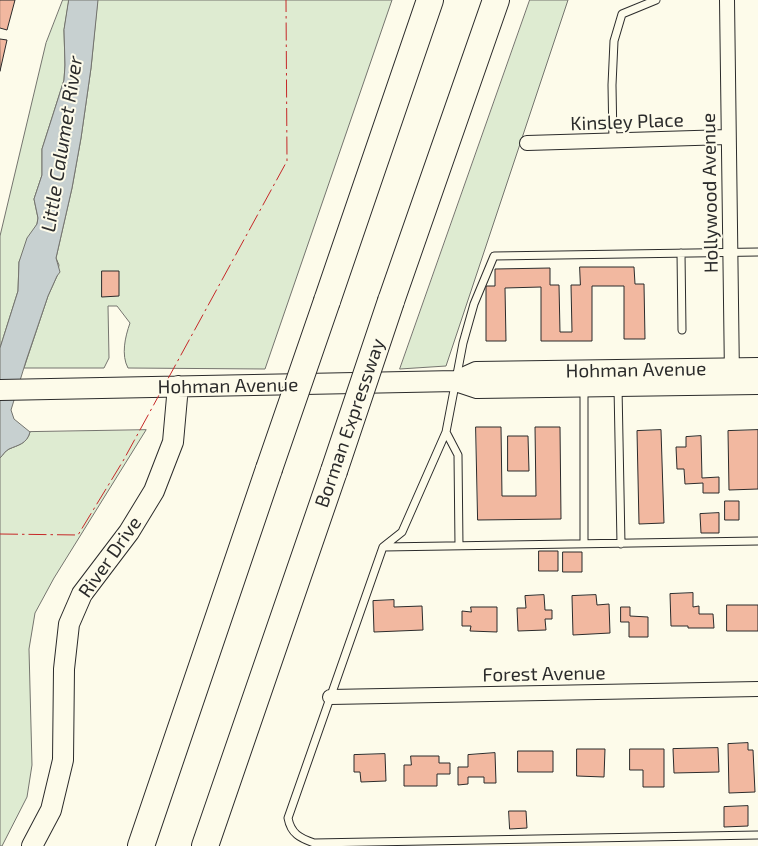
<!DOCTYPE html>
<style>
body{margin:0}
canvas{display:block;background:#fdfbea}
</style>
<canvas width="758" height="846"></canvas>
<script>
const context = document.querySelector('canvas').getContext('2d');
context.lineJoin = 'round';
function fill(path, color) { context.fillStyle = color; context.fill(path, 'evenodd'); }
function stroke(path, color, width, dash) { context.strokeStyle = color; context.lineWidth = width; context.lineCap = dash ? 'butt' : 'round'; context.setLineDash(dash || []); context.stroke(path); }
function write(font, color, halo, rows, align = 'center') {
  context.font = font + ' "Exo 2",sans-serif'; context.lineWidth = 4; context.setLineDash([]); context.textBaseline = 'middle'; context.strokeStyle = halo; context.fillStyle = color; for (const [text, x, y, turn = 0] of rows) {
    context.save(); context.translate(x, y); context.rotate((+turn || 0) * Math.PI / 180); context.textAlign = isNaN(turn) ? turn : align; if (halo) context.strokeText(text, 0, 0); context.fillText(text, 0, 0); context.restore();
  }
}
const green = new Path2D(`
 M63,0H69L64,30L65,65L64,80L42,149V175L34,199L38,218L37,224L19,262L18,291L0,348V236L46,43Z
 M98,0H392L265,369L128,368C121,355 125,337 130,323L117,306H108L109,358L104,368H24L48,296L57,276L59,265L56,258L72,188L81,138L91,68Z
 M530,0H568L446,366L400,369Z
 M146,430L54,578L35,613L29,649L32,765L27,797L2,846H0V458C3,455 5,451 9,449C18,445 27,444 30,432Z`);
const water = new Path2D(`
 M69,0H98L91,68L81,138L72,188L56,258L60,272L57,276L48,296L26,361L11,410L14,419L30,432C27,444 18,445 9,449C5,451 3,455 0,458V348L18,291L19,262L27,238L37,224L38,218L34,199L42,175V149L64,80L65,65L64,30Z`);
const building = new Path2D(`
 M0,0H15L7,30L0,28Z
 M0,39L7,40L0,71Z
 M580,267H634L635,284H644L645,339H624V286H592V341H541V287L505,288L506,341H486V286H495V269L550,268V285H559L560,332H572L571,285H580Z
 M102,271H119V296L102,297Z
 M476,427H501L502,496H536L535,427H560L561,519L478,520Z
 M661,430L664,523L639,524L637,431Z
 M758,430V489L729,490L728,431Z
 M508,436H528L529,471H508Z
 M701,436L702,478L719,477V493H703V483L685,484L684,469H677L676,447H686V437Z
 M725,501H739V520H725Z
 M719,513V533H701L700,514Z
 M539,551H558V571H539Z
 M563,552H582V572H563Z
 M693,593V607L699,606V614H713L714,628H688V626H671L670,594Z
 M544,595L545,610H552V619H545L546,630L518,631L517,608H526L525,596Z
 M596,595L597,605L609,604L610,633L573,635L572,596Z
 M394,600V607L422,606L423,630L374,632L373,601Z
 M727,605H758V631H727Z
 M471,607H497V632L470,631L471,626H462V611L471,612Z
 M621,607H630V616L648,617V637H629V622H621Z
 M748,743V750H753L755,792L729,793L728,744Z
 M718,748L719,772L674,773L673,749Z
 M577,749H605L604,777L577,776Z
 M630,749H664V787H643V770H630Z
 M518,751H553V772H518Z
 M495,753L496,783H484V777H468V784L458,785V767H468V755Z
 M385,754L386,781L361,782L360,772H354V755Z
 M411,756H439V763H450V774H437V786H404V765H411Z
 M748,806V826L724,827V807Z
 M509,811H526L527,828L510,829Z`);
const lane = new Path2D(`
 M613,141L612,85L614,41L622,14L656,0
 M758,252L494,256L474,304L463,343L446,432L402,532L383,547L288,818C291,834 300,838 314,843L758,835
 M681,253L682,330
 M618,387L621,544
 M584,388V543
 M446,432L458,455L459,546
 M384,547L758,541`);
const street = new Path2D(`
 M727,0L732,377
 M527,143L728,137
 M330,697L758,689`);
const secondary = new Path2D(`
 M456,381L476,372L758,368
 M0,390L456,381L477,388L758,384
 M32,846L51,810L63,760L64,669L69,624L82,594L129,532L154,491L173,442L178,386`);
const highway = new Path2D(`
 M327,301L430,0
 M391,301L496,0
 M141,846L269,469
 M205,846L334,471`);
const highwayBridge = new Path2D(`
 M269,469L327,301
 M334,471L391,301`);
const power = new Path2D(`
 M0,534L78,535L123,461L287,161L286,0`);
const streetNames = [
 ["Kinsley Place",627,122,-2],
 ["Hollywood Avenue",710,193,-91],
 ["Hohman Avenue",636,370,-1],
 ["Hohman Avenue",228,386,-1],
 ["Borman Expressway",350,423,-71],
 ["River Drive",110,557,-55],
 ["Forest Avenue",544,674,-1]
];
const waterNames = [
 ["Little Calumet River",62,144,-81]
];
fill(green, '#deebd1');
stroke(green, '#74746e', 1);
fill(water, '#c7d0d0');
stroke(water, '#74746e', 1);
fill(building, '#f2b8a0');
stroke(building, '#2b2b2b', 1);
stroke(lane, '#2b2b2b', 9);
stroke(street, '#2b2b2b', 16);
stroke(secondary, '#2b2b2b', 22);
stroke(highway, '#2b2b2b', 28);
stroke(lane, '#fdfbea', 7);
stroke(street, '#fdfbea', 14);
stroke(secondary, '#fdfbea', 20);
stroke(highway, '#fdfbea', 26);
stroke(highwayBridge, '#2b2b2b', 28, []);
stroke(highwayBridge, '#fdfbea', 26);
stroke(power, '#c62828', 1, [18, 4, 2.5, 4]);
write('19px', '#2b2b2b', '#fdfbea', streetNames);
write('italic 20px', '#2b2b2b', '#fdfbea', waterNames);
</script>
